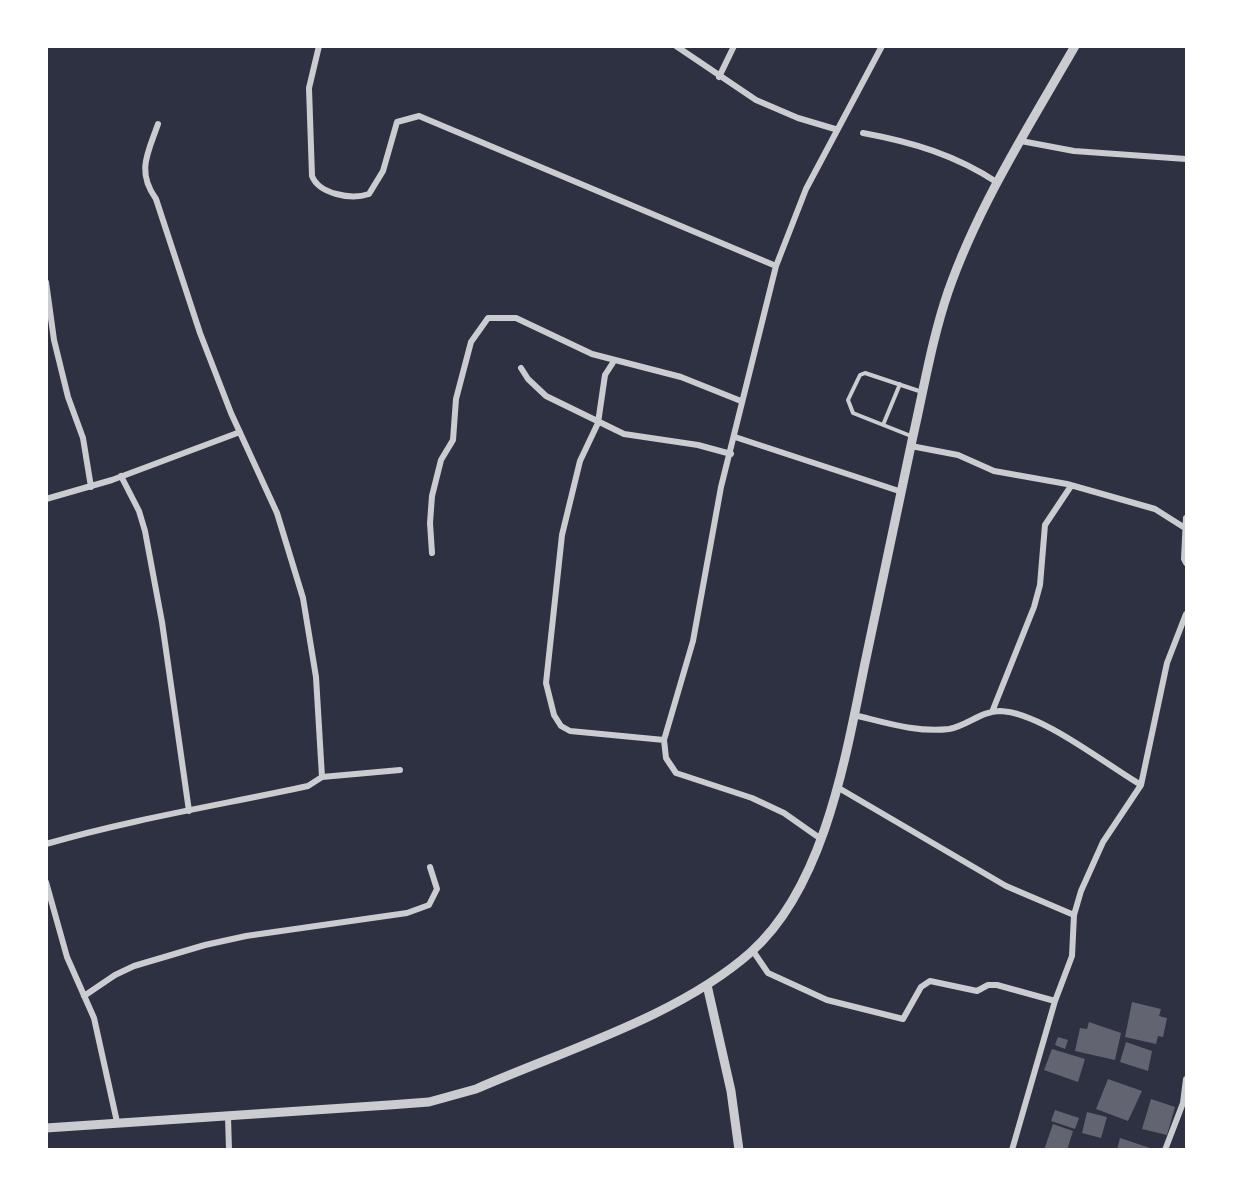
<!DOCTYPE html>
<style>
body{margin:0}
#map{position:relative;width:1233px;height:1196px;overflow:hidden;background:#2d3142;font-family:"Exo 2",sans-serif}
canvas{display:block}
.frame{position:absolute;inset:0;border:48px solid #fff;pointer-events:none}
</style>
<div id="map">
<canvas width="1233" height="1196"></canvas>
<div class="frame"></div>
</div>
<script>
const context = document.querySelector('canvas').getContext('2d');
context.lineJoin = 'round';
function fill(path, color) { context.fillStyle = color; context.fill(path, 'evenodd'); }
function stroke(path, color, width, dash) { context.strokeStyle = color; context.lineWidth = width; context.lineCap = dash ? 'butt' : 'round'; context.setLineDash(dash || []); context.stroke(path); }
const building = new Path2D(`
 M1132,1002L1161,1009L1159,1016L1167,1018L1163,1037L1158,1036L1156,1044L1125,1037Z
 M1089,1022L1121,1033L1115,1060L1075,1051L1080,1028L1087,1029Z
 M1058,1037L1068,1040L1065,1049L1055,1045Z
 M1126,1042L1152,1051L1148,1071L1120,1062Z
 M1052,1049L1085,1059L1078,1082L1044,1070Z
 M1108,1079L1142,1091L1128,1121L1096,1109Z
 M1151,1099L1175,1107L1167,1135L1142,1129Z
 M1055,1110L1079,1118L1075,1129L1051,1121Z
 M1087,1112L1107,1117L1101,1138L1082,1133Z
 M1053,1124L1073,1131L1067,1150H1044Z
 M1120,1138L1153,1149V1150H1117Z`);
const service = new Path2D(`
 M883,425L900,384
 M911,436L853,413L848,400L860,375L865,373L922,392`);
const minor = new Path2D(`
 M319,46L309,88L312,176C319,194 351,200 369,194L383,171L397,122L419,116L776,266
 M676,46L756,100L798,118L835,129
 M719,77L734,46
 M158,124C148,153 136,171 156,199L200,333L231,413L277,513L303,598L316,677L322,777
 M863,133C912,142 956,155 998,183
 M1021,141L1074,151L1186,159
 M46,282L54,340L68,397L83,438L91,487
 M614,361L605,375L598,423L580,461L562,535L546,683L554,715L561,726L570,731L664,740
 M521,368L528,379L546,396L624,434L698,445L731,454
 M735,437L899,491
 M911,446L958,455L994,471L1067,484L1155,509L1185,528
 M121,476L139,511L145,531L162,622L189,811
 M46,499L112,480L240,432
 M1186,518L1184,559L1186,563
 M432,553L430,523L432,496L441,460L453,440L456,399L471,342L488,318H516L592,354L681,377L741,401
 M992,712L1034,607L1040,585L1045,525L1071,486
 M854,715C884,722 917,733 949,729C967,726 981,711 1000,711C1040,712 1105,764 1141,785
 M837,787L1006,886L1074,915
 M821,839L784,813L752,798L676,773L666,758L664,740L693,641L721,487L776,266L806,189L882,46
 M46,844C133,819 220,805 308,786L322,777L400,770
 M46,882L67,957L94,1018L117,1122
 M753,951L768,973L827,1000L903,1019L921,987L930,981L977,991L988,985H997L1055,1001
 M84,996L115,975L134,966L205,945L246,936L407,913L429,905L437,889L430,867
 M228,1116L229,1150
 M1012,1150L1055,1001L1072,956L1074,915L1081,891L1103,842L1141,785L1167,663L1186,614
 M1165,1150L1183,1103L1186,1079`);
const tertiary = new Path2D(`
 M707,985L731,1091L739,1150
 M46,1128L389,1105L429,1102L476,1089C565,1050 679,1016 751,952C825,886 846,755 865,663C881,587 897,511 913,436C924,388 932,339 948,292C978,206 1029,126 1075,46`);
fill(building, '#626471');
stroke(service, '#caccd0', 4);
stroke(minor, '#caccd0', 6);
stroke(tertiary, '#caccd0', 9);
</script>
